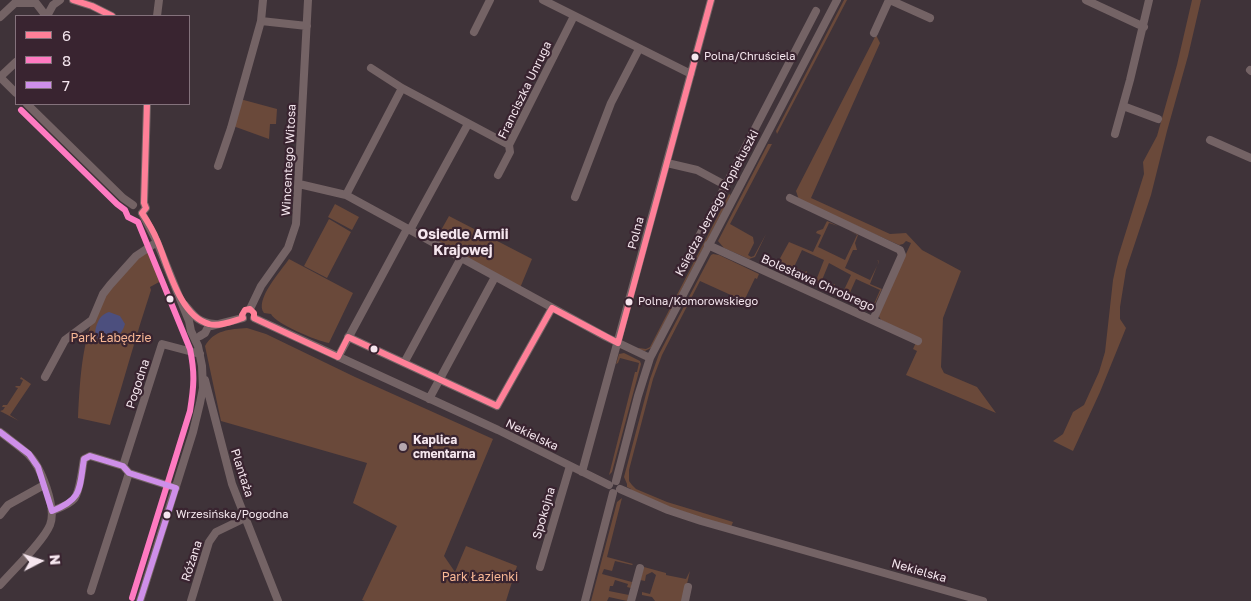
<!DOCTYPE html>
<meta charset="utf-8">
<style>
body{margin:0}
#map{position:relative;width:1251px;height:601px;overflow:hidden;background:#3f3339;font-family:"Golos Text",sans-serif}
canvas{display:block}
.legend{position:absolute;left:15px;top:15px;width:175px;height:90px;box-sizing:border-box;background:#392430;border:1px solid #84727c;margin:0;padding:6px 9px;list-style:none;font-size:15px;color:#f5e6ee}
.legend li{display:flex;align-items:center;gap:10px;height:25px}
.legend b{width:25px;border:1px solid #84727c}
.north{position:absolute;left:15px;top:536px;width:50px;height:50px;-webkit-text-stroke:4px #392430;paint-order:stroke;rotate:85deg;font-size:14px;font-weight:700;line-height:20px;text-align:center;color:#f5e6ee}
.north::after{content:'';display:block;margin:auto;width:18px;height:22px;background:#f5e6ee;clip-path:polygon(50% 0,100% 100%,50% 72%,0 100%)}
</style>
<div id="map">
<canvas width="1251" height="601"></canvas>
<ul class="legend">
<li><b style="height:6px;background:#ff8098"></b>6</li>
<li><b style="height:6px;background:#fe7ac1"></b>8</li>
<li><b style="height:6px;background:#ce8fe9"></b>7</li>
</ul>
<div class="north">N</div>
</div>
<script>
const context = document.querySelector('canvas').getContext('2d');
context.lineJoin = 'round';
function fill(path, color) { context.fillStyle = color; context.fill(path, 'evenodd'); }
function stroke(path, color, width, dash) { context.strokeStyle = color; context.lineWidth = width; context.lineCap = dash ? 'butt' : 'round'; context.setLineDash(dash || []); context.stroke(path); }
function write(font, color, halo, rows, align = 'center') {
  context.font = font + ' "Golos Text",sans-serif'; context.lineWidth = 4.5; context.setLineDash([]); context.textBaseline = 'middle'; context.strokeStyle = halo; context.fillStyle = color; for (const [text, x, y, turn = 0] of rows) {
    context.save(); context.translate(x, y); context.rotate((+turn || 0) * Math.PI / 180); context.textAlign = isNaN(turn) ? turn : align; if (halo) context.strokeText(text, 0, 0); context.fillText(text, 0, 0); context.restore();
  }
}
const green = new Path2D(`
 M844,0H847L777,134L776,131Z
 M1192,0H1201L1188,56L1167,131L1151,195L1126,270L1120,307V319L1126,328L1100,392L1073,451L1053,441L1063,434L1073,412L1084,405L1099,372L1105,352L1113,280L1118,257L1144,174L1143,162L1157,136L1177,65Z
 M876,35L880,43L811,198L890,234L906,233L922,250L961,271L943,318L941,367L944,373L977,387L996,413L906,375L917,351L913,349L918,338L881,320L878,315L911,243L906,241L903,244L899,245L799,200L796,191Z
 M240,99L277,109L276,124H270L269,139L233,126Z
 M768,144H772L730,224L753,237L754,243L748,255L751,257L754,256L766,234L755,257L749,259L724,248L718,241Z
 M729,194L731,195L651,348L645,351L638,349L639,348L646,349L650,347Z
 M335,204L359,217L352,230L328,217Z
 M449,216L532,259L520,288L435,241Z
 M329,219L351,232L327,278L304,266Z
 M827,221L838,226L829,223L818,247L845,260L857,235L848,230L858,235L855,243L857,250H853L845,268L870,280L879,262L877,260L879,261L870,284L882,289L871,312L860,309L862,305V308L869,312L871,311L880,290L856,279L848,297L836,291L838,287L844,290L851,275L829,263L822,280L833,285L835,284L834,290L809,279L810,275L817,278L824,260L802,250L794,267L805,272L807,271L806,278L787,269L789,265L786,269L783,267L784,265L778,262L789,242L813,252L821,235L816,233L817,231L823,229Z
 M146,250L161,281L150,287L151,290C136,335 124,380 110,425L78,418C80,378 82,329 105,295C116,279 133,264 146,250Z
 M713,254L719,255L759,274L757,279L755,278L744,301L700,281L662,355L653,379L629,470V481L632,485L636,489L667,502L733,522L731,527L682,512L630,491L631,489L627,487V484L624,477L650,379L659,354L711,255Z
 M289,259L353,293L329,343C317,341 276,324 271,314L264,313C254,300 281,271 289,259Z
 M247,328L266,334L355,377L493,439L444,556L455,572L466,546L517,566L506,601H365L362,600L397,526L353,503L367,463L221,421L205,346C214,330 230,329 247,328Z
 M624,353L640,361L641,364L612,472L609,475L635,372H637L639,363L620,358L618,363L616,364L619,354Z
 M21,377L31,384L10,415L19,421L0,411L3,410L5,407H2L3,405H7L18,388L15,387L16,386H20L23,380L20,379Z
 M622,498L607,557L633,564L632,565L615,561L612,571L604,569L602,574L632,582L631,588L627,587L628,584L615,580L613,586H610L609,591L629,595L627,601L609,597L607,601H591L617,502Z
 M644,567L666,573V575L686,579L690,571L683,601H655L652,597L642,595V592L650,594L656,575L652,572L646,575L645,581L640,580Z`);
const water = new Path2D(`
 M109,312L120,316L125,324C118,349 86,347 98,322C100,317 103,314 109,312Z`);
const minor = new Path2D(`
 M73,0L92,6L112,16
 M543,0L691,74
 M890,0L930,18
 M1086,0L1144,27
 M15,3H36L46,16
 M47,16L53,5L60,0
 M157,16L159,0
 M0,17L15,3
 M261,21L263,0
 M474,32L490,0
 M874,33L889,0
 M371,68L402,88L509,145
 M1250,70L1251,71
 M0,77L16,93
 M0,77L16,62
 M27,104L123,198L133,205
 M1123,106L1158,119
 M1115,134L1130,80L1149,0
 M1210,140L1251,158
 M667,163L697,170L725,185
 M218,166L231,128L261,21L307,26
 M498,175L510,152L509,145L574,16
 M299,184L346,195L606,337L650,358
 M346,195L402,88
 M575,197L611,103L639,49
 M790,198L900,250L902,255L873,320
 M142,213L146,208L144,203L147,104
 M410,230L468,124
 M708,245L918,341
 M693,248L816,11
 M185,305C195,317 199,323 215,324
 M250,309L261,286L288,248L296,224L308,0
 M254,318L498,430L609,485
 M211,326L243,318
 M200,336L205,333L207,329
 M348,337L497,406L552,308
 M338,357L407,229
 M404,363L461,258
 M45,377L65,340L92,320L103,294L110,285L136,256L157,242
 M205,380L232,484L278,601
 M429,399L495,277
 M0,432C9,439 19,446 28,454C41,466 57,508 50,525C43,542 13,570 0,585
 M123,466L162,344L200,354
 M582,472L711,0
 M616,481L638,396L650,358L837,0
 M620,489L668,510L701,521L983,601
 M52,511C59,508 69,505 74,499C80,492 82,469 84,459L90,456L123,466L129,473L176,488
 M0,515L8,505L44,485
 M540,567L570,466
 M91,591L129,473
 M140,601L193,432L200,403L203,388L202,366L198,346L191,331L189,321L157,242L142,213
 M191,601L209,542L216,532L245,518
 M585,601L613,493
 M631,601L640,568
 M685,601L688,587`);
const bus1 = new Path2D(`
 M73,0L92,6L112,16
 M147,104L144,203L146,208L142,213C148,222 153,230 157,240C168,265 179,316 209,324C219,327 233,321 243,318L242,315L245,310L250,309L254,313V318L338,357L348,337L497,406L552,308L618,343L711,0`);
const bus2 = new Path2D(`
 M21,110L117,204L125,210L128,217L138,222L190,349C195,373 194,386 190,411L132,598`);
const bus3 = new Path2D(`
 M0,432L29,454L38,467L52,511C83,499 79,489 84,459L90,456L123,466L129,473L176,488L140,601`);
const markers = [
 [695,57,4.5,"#f5e6ee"],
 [170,299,4.5,"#f5e6ee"],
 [629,302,4.5,"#f5e6ee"],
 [374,349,4.5,"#f5e6ee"],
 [403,447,5,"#b5a7af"],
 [167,515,4.5,"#f5e6ee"]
];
const busNames = [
 ["Polna/Chruściela",704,57],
 ["Polna/Komorowskiego",638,302],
 ["Wrzesińska/Pogodna",176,515]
];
const streetNames = [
 ["Franciszka Unruga",525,90,-64],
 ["Wincentego Witosa",289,160,-87],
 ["Księdza Jerzego Popiełuszki",717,203,-62],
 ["Polna",636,233,-75],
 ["Bolesława Chrobrego",818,283,24],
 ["Pogodna",138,384,-72],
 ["Nekielska",532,435,26],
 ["Plantaża",242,473,72],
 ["Spokojna",544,513,-74],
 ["Różana",192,561,-72],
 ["Nekielska",919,571,16]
];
const parkNames = [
 ["Park Łabędzie",111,338],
 ["Park Łazienki",480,577]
];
const poiNames = [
 ["Kaplica",413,440],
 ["cmentarna",413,454]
];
const neighbourhoodNames = [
 ["Osiedle Armii",463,235],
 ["Krajowej",463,251]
];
fill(green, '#6a493a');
fill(water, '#4c4f7e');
stroke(minor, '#746365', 8);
stroke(bus1, '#ff8098', 6);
stroke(bus2, '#fe7ac1', 6);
stroke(bus3, '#ce8fe9', 6);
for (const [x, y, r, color] of markers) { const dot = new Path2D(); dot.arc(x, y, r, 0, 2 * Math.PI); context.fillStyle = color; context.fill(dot); stroke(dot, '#392430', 2); }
write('11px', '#f5e6ee', '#392430', busNames, 'left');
write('12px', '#f5e6ee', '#392430', streetNames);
write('12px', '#f9b895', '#392430', parkNames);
write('bold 12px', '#f5e6ee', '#392430', poiNames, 'left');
write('bold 14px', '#f5e6ee', '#392430', neighbourhoodNames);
</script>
